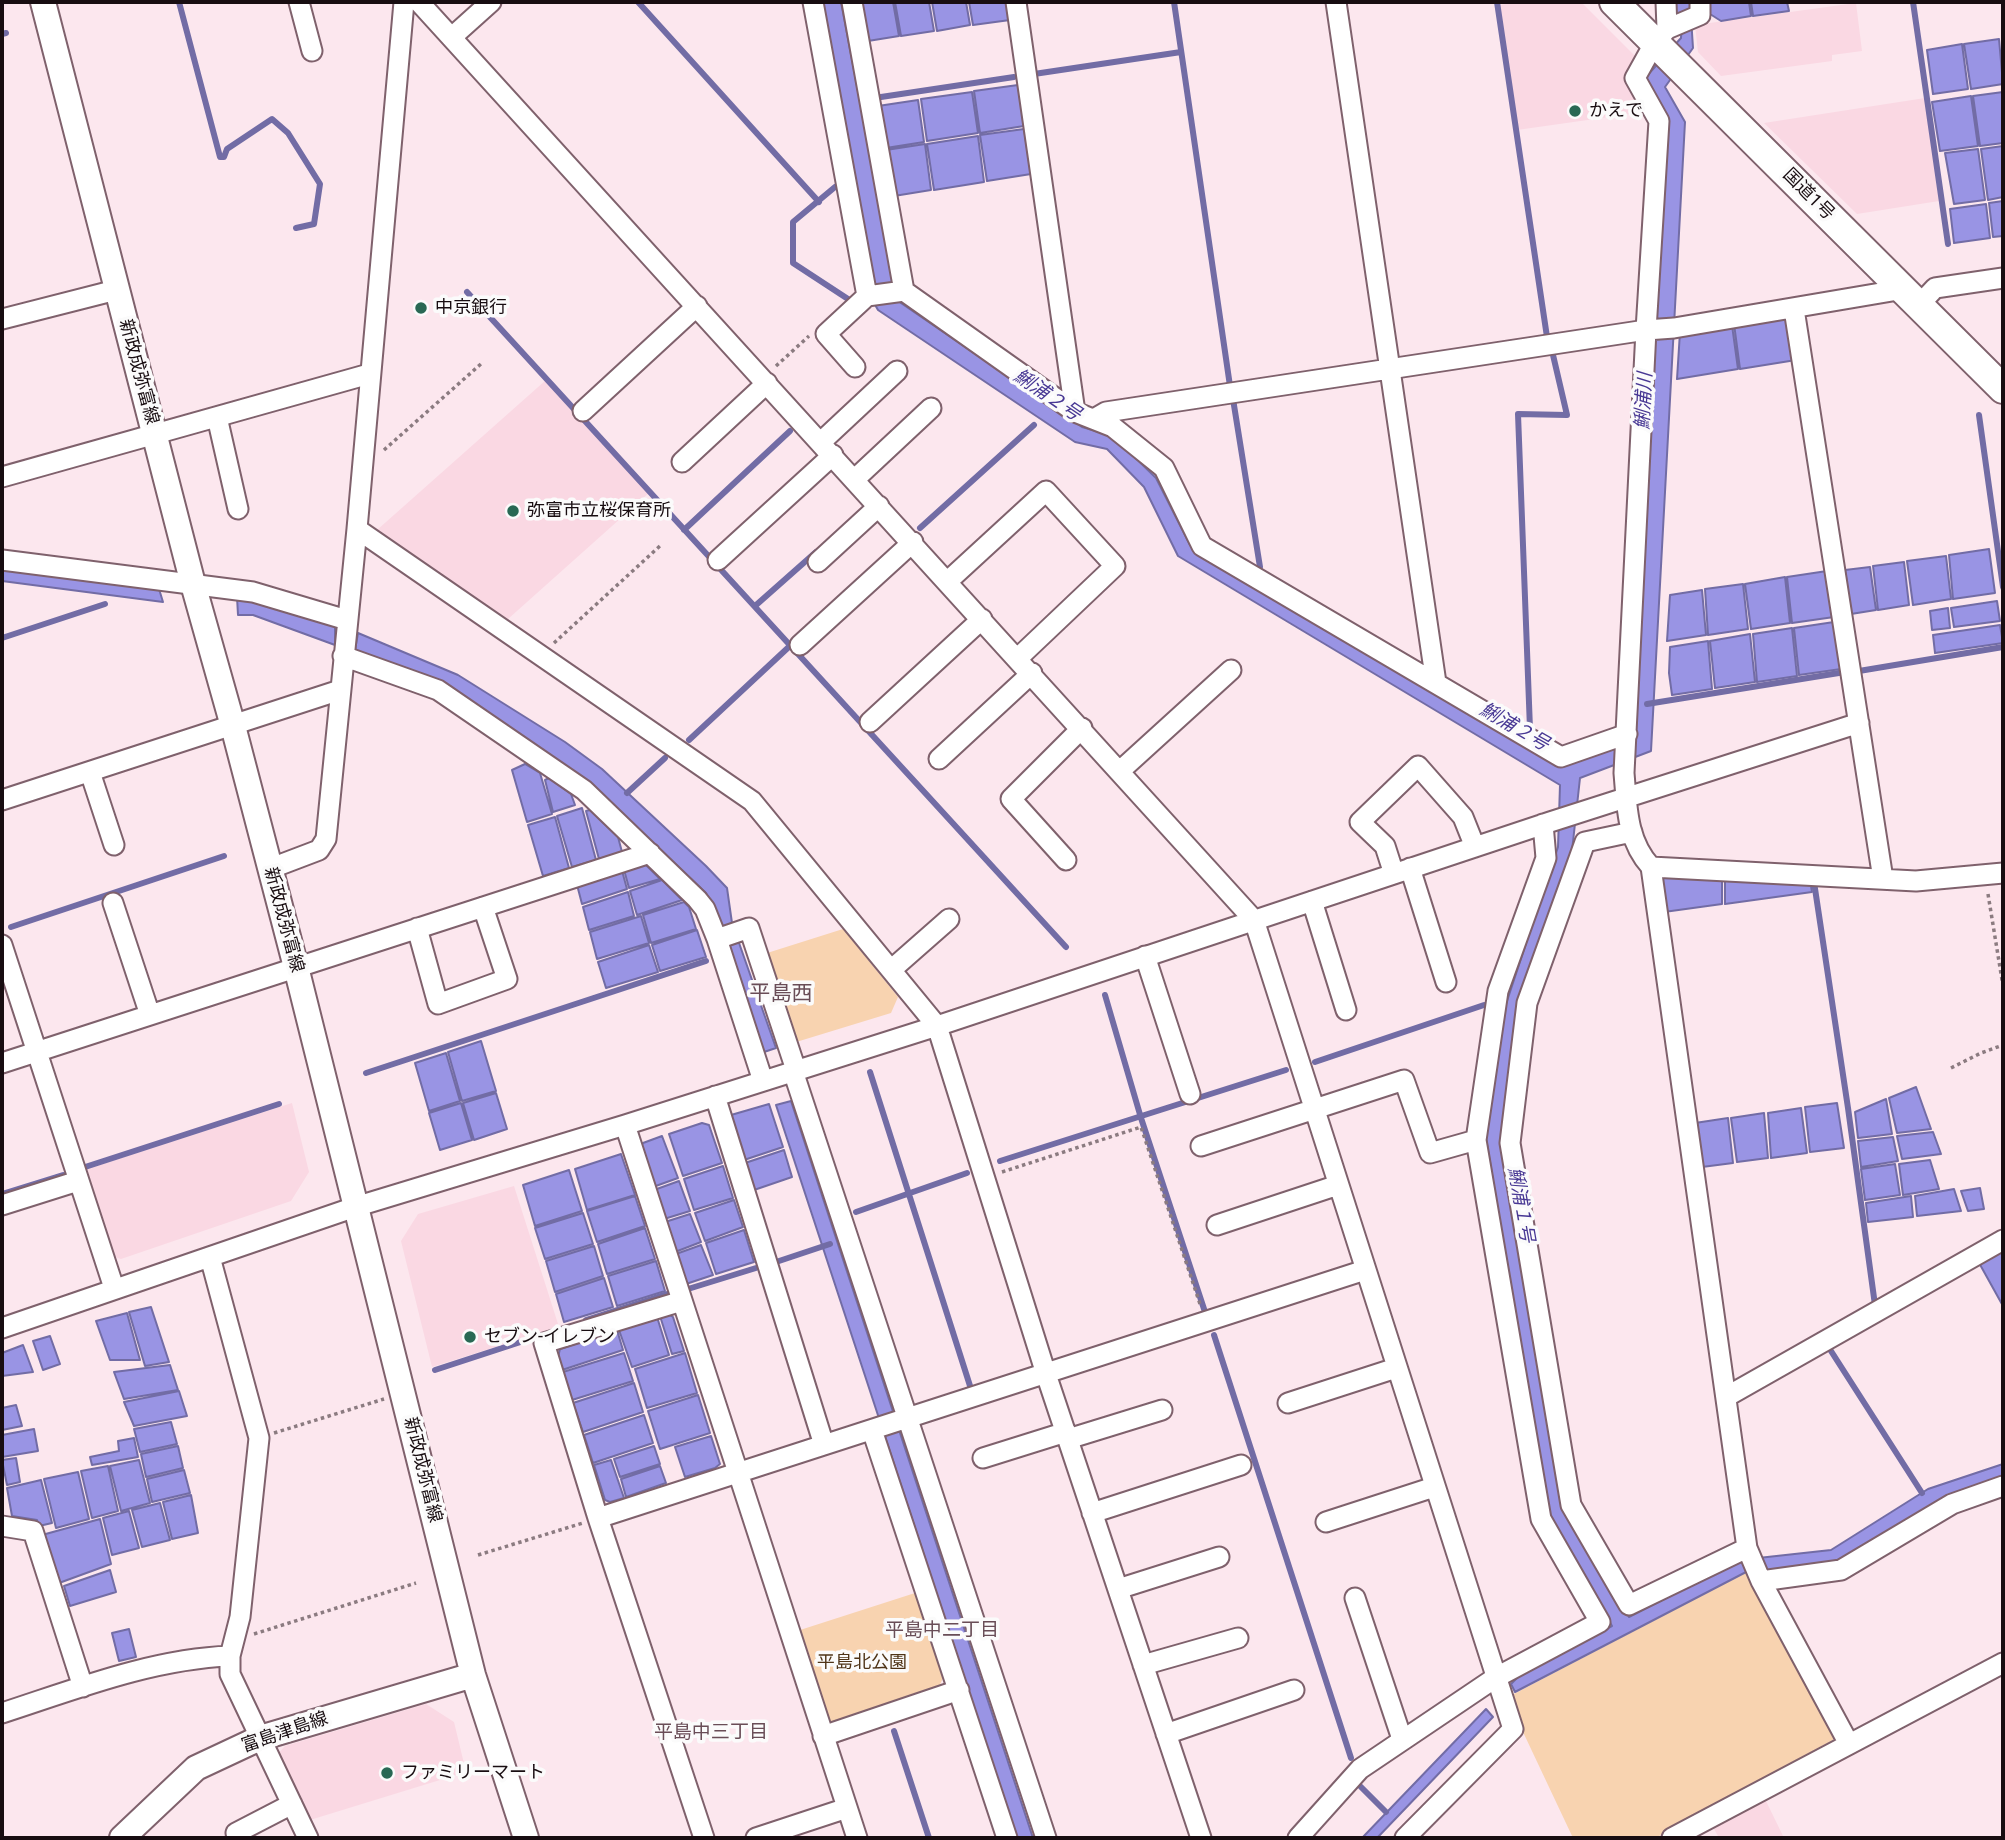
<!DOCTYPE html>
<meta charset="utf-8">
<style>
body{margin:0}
#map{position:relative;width:2005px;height:1840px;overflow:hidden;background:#fce7ee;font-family:Roboto,sans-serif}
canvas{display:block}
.frame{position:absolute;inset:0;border:4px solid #180d11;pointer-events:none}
</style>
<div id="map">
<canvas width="2005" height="1840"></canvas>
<div class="frame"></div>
</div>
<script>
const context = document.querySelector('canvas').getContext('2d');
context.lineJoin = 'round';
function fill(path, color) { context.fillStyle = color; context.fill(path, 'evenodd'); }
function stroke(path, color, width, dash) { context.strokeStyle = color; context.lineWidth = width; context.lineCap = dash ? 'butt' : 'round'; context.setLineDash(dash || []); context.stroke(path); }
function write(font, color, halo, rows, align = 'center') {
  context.font = font + ' Roboto,"Noto Sans JP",sans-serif'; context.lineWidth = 7; context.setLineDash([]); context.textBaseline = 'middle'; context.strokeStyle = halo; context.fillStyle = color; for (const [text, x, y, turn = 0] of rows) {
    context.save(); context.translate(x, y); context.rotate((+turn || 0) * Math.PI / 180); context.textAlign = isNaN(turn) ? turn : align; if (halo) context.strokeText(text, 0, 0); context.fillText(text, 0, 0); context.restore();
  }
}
const built = new Path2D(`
 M1519,2H1581L1638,59L1644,112L1517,130L1499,5Z
 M1856,3L1862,51L1832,55V61L1721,76L1698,52L1695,25Z
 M1925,98L1939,201L1857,214L1764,123Z
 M546,380L649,493L508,619L377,530Z
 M292,1103L309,1172L291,1201L121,1259L115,1257L87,1169Z
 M514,1186L559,1327L432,1367L401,1241L418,1214Z
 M426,1704L454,1722L466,1772L310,1820L277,1755L285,1746Z
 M1765,1799L1784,1838H1719L1713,1827Z`);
const green = new Path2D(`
 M843,929L898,997L891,1013L793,1043L764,954Z
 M1748,1571L1833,1733V1740L1666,1830L1657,1838H1573L1523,1732L1510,1696Z
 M915,1593L943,1678L938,1689L834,1725L825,1720L797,1631Z`);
const water = new Path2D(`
 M822,2H841L898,301L1082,427L1113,436L1156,478L1190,545L1200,555L1562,766L1635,739L1666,121L1645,78L1681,38C1683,26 1674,16 1674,2H1690L1693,48L1665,87L1685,122L1651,751L1580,778L1571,860L1503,1137L1563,1509L1629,1617L1740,1560L1831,1550L1928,1489L2003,1464V1479L1838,1562L1801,1569L1748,1571L1515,1692L1511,1684L1524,1671L1612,1626L1548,1515L1486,1138L1506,1004L1558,847L1560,785L1178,556L1144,487L1107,449L1075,442L878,310L874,303Z
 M861,2H893L899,36L868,41Z
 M895,2H929L934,31L901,36Z
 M932,2H966L970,25L937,31Z
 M969,2H1008L1010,20L973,25Z
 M1710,2H1749L1751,16L1721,21L1710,14Z
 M1751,2H1787L1789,11L1753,16Z
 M1999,39L2003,84L1971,89L1964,44Z
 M1962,44L1968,89L1933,94L1927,50Z
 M1018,85L1024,126L980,133L974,91Z
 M972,92L978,133L927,141L921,99Z
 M2003,92V143L1980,146L1973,96Z
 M1971,96L1978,146L1940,151L1932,102Z
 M918,100L924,142L886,148L878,106Z
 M1024,129L1031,174L987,181L980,135Z
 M978,136L984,182L934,190L927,144Z
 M925,144L931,190L894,196L886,150Z
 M2003,146V197L1988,200L1981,149Z
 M1978,149L1985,200L1954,204L1945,153Z
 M2003,201V236L1993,237L1989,203Z
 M1986,204L1990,238L1954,243L1950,209Z
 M1784,317L1791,323L1796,360L1740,369L1734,324Z
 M1732,325L1738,369L1677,379L1680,332Z
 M1989,549L1995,593L1953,599L1949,555Z
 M1946,556L1951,599L1913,605L1907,561Z
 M1904,562L1909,605L1878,610L1873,566Z
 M2,567L159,589L163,602L2,581Z
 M1870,567L1876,610L1851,614L1845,570Z
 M1827,571L1834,617L1792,623L1787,577Z
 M1785,577L1790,623L1751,629L1745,584Z
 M1743,584L1748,629L1708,635L1705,589Z
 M1702,590L1706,635L1667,641L1670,595Z
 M237,597L335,624V645L253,615H238Z
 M1997,601L2000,621L1954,627L1951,608Z
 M1948,608L1950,628L1932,630L1930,611Z
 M1834,622L1841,669L1799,675L1794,628Z
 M2000,625L2003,643L1935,653L1933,635Z
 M1792,628L1797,676L1757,682L1753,634Z
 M358,633L458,675L565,742L602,769L706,866L727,888L732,923L776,1048L761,1053L711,904L706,893L590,783L355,650Z
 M1750,634L1755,682L1715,688L1710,641Z
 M1708,641L1712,689L1672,695L1669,673L1670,647Z
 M525,764L540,773L552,814L527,822L512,770Z
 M549,778L571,794L575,805L553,812L545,780Z
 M582,808L596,860L572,867L557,816Z
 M590,810L618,837L622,852L599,859L586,811Z
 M555,817L569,868L543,876L528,825Z
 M642,861L660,879L629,888L623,866Z
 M621,867L627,889L582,904L576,881Z
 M1722,875V904L1664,912L1660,876Z
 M1725,875L1810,880L1812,892L1725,904Z
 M662,880L682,900L637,915L630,891Z
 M628,892L634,916L589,930L583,907Z
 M684,902L689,907L696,929L651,943L643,915Z
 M641,916L649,943L597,959L590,932Z
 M697,930L706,957L660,971L652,945Z
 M649,945L658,972L606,988L598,962Z
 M481,1041L496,1091L462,1101L448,1052Z
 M446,1053L460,1101L429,1111L415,1063Z
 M1916,1087L1931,1129L1897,1133L1889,1098Z
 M496,1093L507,1129L474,1140L463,1103Z
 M1886,1099L1892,1134L1858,1138L1855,1112Z
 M791,1101L1033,1838H1017L776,1105Z
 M461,1103L472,1140L440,1150L429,1113Z
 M1837,1103L1844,1148L1810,1152L1805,1107Z
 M769,1104L783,1147L744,1160L730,1121L731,1115Z
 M1801,1108L1807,1153L1771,1158L1768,1113Z
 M1764,1113L1768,1158L1737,1162L1731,1118Z
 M1728,1118L1733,1163L1702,1167L1695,1123Z
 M702,1123L709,1125L722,1163L683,1176L669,1134Z
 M1933,1132L1941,1154L1902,1159L1897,1136Z
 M662,1136L678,1178L653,1187L640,1148L643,1143Z
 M1893,1137L1898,1161L1861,1167L1858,1141Z
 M784,1150L792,1177L754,1190L745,1163Z
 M621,1154L635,1195L587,1210L575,1169Z
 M1930,1160L1939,1189L1903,1195L1899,1164Z
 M1895,1164L1900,1195L1865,1200L1861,1169Z
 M723,1166L733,1198L694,1210L684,1179Z
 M569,1170L582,1211L535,1226L523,1185Z
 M679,1181L690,1211L664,1219L654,1190Z
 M1980,1188L1984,1209L1968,1211L1961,1191Z
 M1954,1189L1961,1211L1917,1216L1915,1196Z
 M635,1196L645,1226L597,1242L587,1211Z
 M1911,1196L1913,1217L1868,1222L1866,1203Z
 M734,1200L743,1227L705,1241L695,1213Z
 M583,1213L593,1244L545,1259L535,1228Z
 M690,1214L701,1242L675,1252L665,1222Z
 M645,1228L655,1259L607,1274L598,1244Z
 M744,1230L754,1262L716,1274L706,1243Z
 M701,1245L713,1275L686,1284L676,1254Z
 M594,1246L603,1276L555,1292L546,1261Z
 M2003,1247V1306L1978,1261Z
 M656,1261L665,1291L617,1306L608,1276Z
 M604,1278L613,1307L564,1322L556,1294Z
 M151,1307L169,1362L145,1366L129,1312Z
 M127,1313L140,1360H110L96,1321Z
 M667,1313L673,1317L684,1351L672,1354L660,1316Z
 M657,1317L669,1355L632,1367L619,1330Z
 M617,1330L623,1350L562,1370L558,1357L560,1349Z
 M50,1336L60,1364L43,1370L33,1341Z
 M23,1345L33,1372L2,1376V1353Z
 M624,1353L633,1381L572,1400L563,1372Z
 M685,1353L697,1393L647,1408L635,1369Z
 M170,1365L178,1390L124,1399L114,1372Z
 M634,1383L643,1412L583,1432L573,1403Z
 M179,1391L187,1416L134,1426L124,1402Z
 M698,1395L710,1433L660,1449L648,1411Z
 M16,1405L22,1426L2,1430V1408Z
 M644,1415L653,1443L593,1463L584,1435Z
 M171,1422L177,1444L140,1452L134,1429Z
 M34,1429L38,1451L2,1457V1435Z
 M711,1436L720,1464L715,1468L685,1477L675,1447Z
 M134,1438L138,1457L92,1465L90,1457L119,1451L118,1441Z
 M178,1446L183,1468L146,1477L141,1454Z
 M654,1446L660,1464L620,1477L614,1459Z
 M16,1458L20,1482L7,1485L2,1460Z
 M139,1460L150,1503L121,1511L110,1466Z
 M611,1460L624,1498L610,1502L605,1500L594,1465Z
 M108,1466L118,1511L92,1518L81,1471Z
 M660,1466L666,1483L626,1497L621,1479Z
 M184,1470L190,1493L152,1502L147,1479Z
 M78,1472L89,1519L56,1528L44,1479Z
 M41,1480L52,1523L39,1526L37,1520L12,1516L7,1488Z
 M191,1495L198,1533L172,1539L163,1502Z
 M160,1503L170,1540L142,1547L132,1510Z
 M129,1511L139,1548L112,1555L103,1518Z
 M100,1519L111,1564L59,1583L42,1535Z
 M110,1570L116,1592L70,1606L64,1586Z
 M129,1629L136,1657L119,1661L112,1633Z
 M1486,1709L1493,1717L1377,1838H1362Z`);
const stream = new Path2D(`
 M179,2L220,157H224L227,149L272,119L288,133L320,184L314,224L296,228
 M638,2L819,202
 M1174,2L1230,386
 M1497,2L1547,337
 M1913,2L1948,244
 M2,34L6,33
 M1034,74L1181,52
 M881,97L1014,77
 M835,187L793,222V263L848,299
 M467,292L1066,947
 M1233,399L1260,567
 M1979,415L2003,587
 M920,528L1034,425
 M684,530L790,431
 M755,606L816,552
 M2,638L105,604
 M1859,671L2003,647
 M1647,704L1845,672
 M1530,729L1518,414L1567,415L1553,355
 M689,740L792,644
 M627,793L665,758
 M1814,882L1848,1108L1875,1305
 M11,927L224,856
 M1105,995L1141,1118L1206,1315
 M1315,1062L1484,1005
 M870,1072L971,1389
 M366,1073L706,961
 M1000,1161L1286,1070
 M82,1168L279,1104
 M2,1194L63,1175
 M856,1212L967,1173
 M779,1261L830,1244
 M688,1289L756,1268
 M586,1320L667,1294
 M1214,1335L1351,1758
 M1831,1351L1922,1493
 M435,1370L542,1335
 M894,1731L929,1838
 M1361,1787L1386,1812`);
const path = new Path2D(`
 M776,366L809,336
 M384,450L482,363
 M554,643L661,545
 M1988,894L2003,986
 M1951,1068L1981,1053L2003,1045
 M1002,1172L1141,1127L1200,1304
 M274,1433L384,1399
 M478,1555L583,1523
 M254,1634L416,1583`);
const minor = new Path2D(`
 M299,2L312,51
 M419,2L1254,920L1513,1729L1405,1838
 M813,2L867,296
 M852,2L904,291
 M1016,2L1075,412
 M1336,2L1436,683
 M1666,2L1667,29L1655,42L1635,78L1659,121L1646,330L1624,773C1627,808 1627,841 1651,867L1747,1548L1761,1581L1849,1744
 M1667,29L1700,15V2
 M452,37L491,2
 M1919,305L1935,288L2003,278
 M1794,309L1883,879
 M2,319L116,290
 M855,367L826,334L867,296L904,291L1075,412L1113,427L1164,468L1202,546L1561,757L1627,734
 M583,411L697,306
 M217,417L238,509
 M1094,419L1106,412L1646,330L1674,328L1904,289
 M821,442L897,371
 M682,462L767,383
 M2,477L369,374
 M855,479L931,408
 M357,529L752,801L937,1026L1046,1374L1201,1838
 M2,560L253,592L347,620
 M718,560L833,455
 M818,562L879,506
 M948,581L1046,491L1115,566L1018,658
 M800,645L913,542
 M343,656L438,690L584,790L697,899L705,909L717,939L763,1081
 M870,722L982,619
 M939,759L1032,673
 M1121,770L1231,670
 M90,772L114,845
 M2,800L340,690
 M1632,832L1585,842L1527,1003L1510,1143L1571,1505L1629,1605L1747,1548
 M1066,860L1011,799L1082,728
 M1651,867L1916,881L2003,873
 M1410,868L1446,982
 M269,869L319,850L326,839L357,529L404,2
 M1394,874L1385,846L1360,822L1418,766L1463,817L1475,847
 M1312,901L1346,1010
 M113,903L150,1015
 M417,928L438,1004L507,979L483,907
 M717,939L749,928L796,1070
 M2,945L114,1288
 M1145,956L1190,1094
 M891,970L949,919
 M2,1063L650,853
 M793,1071L1046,1838
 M715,1096L824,1445
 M625,1125L857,1838
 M1201,1146L1404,1080L1430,1153L1476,1140
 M2,1205L78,1181
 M1217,1225L1338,1185
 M210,1257L259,1438L240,1617L230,1656V1674L308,1838
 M682,1301L544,1343L598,1518L704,1838
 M2,1328L355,1207L625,1125L937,1026L1550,822L1859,723
 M1726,1397L2003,1240
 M1288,1403L1396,1368
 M872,1430L1007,1838
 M1068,1439L1162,1410
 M983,1458L1066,1432
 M1092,1513L1241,1465
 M598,1518L1365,1270
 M1326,1522L1434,1487
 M2,1526L33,1531L83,1687
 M1761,1581L1841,1570L1952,1504L2003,1486
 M1118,1589L1219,1557
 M1355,1598L1402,1739
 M1143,1665L1238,1638
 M2,1713C76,1689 152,1659 230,1656
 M1166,1734L1294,1690
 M823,1736L959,1690
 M236,1833L292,1804
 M756,1838L847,1808
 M1298,1838L1360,1769L1495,1678L1600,1622L1541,1519L1476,1140L1498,991L1546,858L1543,824
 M1672,1838L2003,1663`);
const major = new Path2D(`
 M43,2L193,584L233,726L296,967L473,1675L526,1838
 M122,1838L196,1768L260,1738L473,1675`);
const highway = new Path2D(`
 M1614,2L2003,389`);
const markers = [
 [1575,111,7,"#296854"],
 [421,308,7,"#296854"],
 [513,511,7,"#296854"],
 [470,1337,7,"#296854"],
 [387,1773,7,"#296854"]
];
const poiNames = [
 ["かえで",1589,111],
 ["中京銀行",435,308],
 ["弥富市立桜保育所",527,511],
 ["セブン-イレブン",484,1337],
 ["ファミリーマート",401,1773]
];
const streetNames = [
 ["国道1号",1808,195,45],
 ["新政成弥富線",138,372,75],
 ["新政成弥富線",283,920,75],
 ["新政成弥富線",422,1470,76],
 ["富島津島線",285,1733,-19]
];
const parkNames = [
 ["平島北公園",862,1663]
];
const waterNames = [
 ["鯏浦２号",1047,396,34],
 ["鯏浦川",1645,401,-87],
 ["鯏浦２号",1514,728,30],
 ["鯏浦１号",1520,1205,80]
];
const neighbourhoodNames = [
 ["平島中二丁目",942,1631],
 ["平島中三丁目",711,1733]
];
const quarterNames = [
 ["平島西",781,995]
];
fill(built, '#fad8e3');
fill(green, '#f8d3b0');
fill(water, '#9994e4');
stroke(water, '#726ca5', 2);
stroke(stream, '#726ca5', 6);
stroke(minor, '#7f616c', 23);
stroke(major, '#7f616c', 28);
stroke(highway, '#7f616c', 32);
stroke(path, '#8b7b80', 3.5, [3.5, 3.5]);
stroke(minor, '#fff', 19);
stroke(major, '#fff', 24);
stroke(highway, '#fff', 28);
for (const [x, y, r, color] of markers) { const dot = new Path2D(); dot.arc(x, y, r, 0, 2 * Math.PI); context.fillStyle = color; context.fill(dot); stroke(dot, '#fbfbfb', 2.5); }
write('18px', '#180d11', '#fbfbfb', poiNames, 'left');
write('18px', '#180d11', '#fbfbfb', streetNames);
write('18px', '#4f3417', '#fbfbfb', parkNames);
write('italic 19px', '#483894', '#fbfbfb', waterNames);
write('19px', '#694d57', '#fbfbfb', neighbourhoodNames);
write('21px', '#694d57', '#fbfbfb', quarterNames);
</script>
